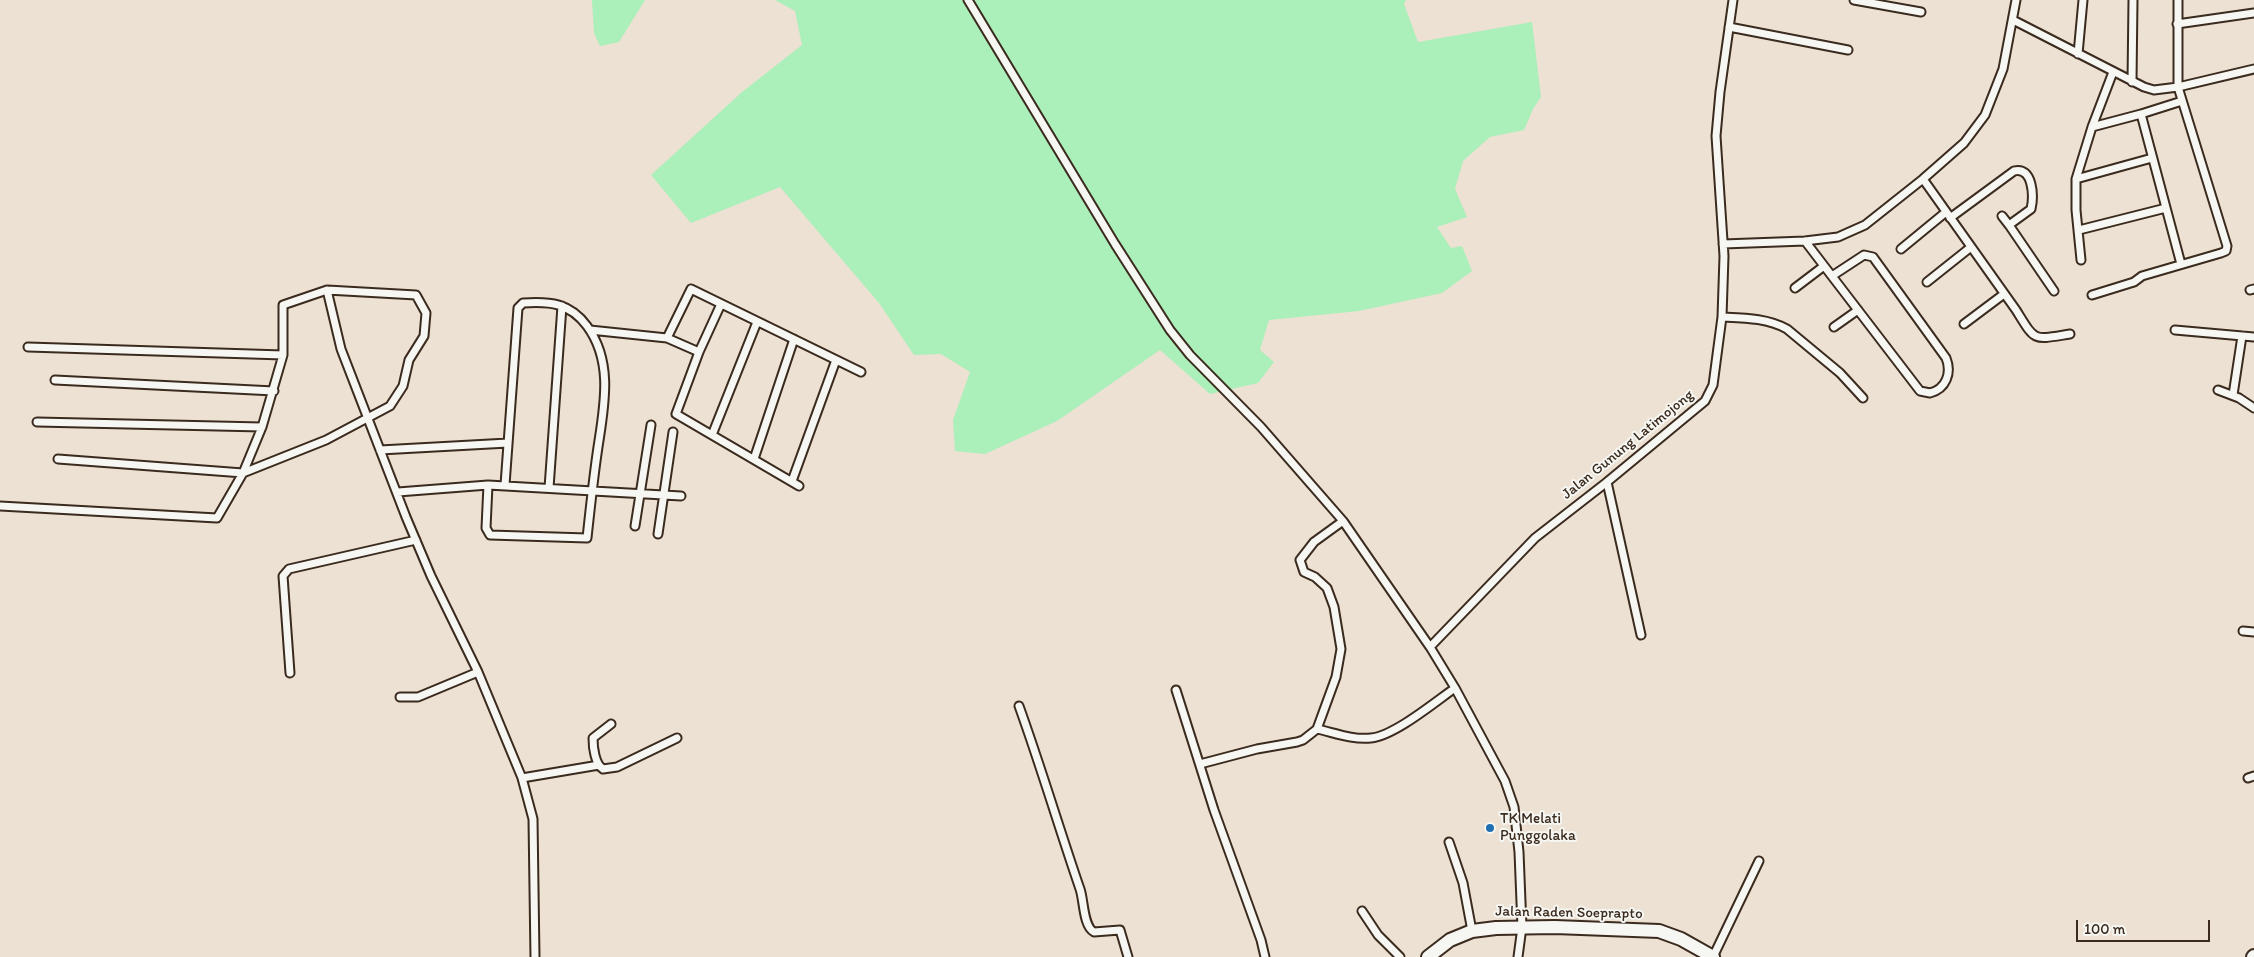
<!DOCTYPE html>
<style>
body{margin:0}
#map{position:relative;width:2254px;height:957px;overflow:hidden;background:#ece1d2;font-family:Itim,sans-serif}
canvas{display:block}
.scale{position:absolute;left:2076px;top:920px;width:134px;height:22px;box-sizing:border-box;border:2px solid #3b2a1e;border-top:0;padding-left:6px;font-size:15px;line-height:18px;white-space:nowrap;color:#3b2a1e;-webkit-text-stroke:4px #f6f6f2;paint-order:stroke}
</style>
<div id="map">
<canvas width="2254" height="957"></canvas>
<div class="scale">100 m</div>
</div>
<script>
const context = document.querySelector('canvas').getContext('2d');
context.lineJoin = 'round';
function fill(path, color) { context.fillStyle = color; context.fill(path, 'evenodd'); }
function stroke(path, color, width, dash) { context.strokeStyle = color; context.lineWidth = width; context.lineCap = dash ? 'butt' : 'round'; context.setLineDash(dash || []); context.stroke(path); }
function write(font, color, halo, rows, align = 'center') {
  context.font = font + ' Itim,sans-serif'; context.lineWidth = 4; context.setLineDash([]); context.textBaseline = 'middle'; context.strokeStyle = halo; context.fillStyle = color; for (const [text, x, y, turn = 0] of rows) {
    context.save(); context.translate(x, y); context.rotate((+turn || 0) * Math.PI / 180); context.textAlign = isNaN(turn) ? turn : align; if (halo) context.strokeText(text, 0, 0); context.fillText(text, 0, 0); context.restore();
  }
}
const green = new Path2D(`
 M592,0H645L619,42L600,46L594,33Z
 M775,0H1406L1404,4L1418,42L1532,22L1541,97L1533,109L1524,130L1490,137L1463,161L1455,189L1467,217L1437,227L1451,248L1462,246L1472,271L1442,293L1359,311L1269,320L1260,350L1274,362L1258,383L1210,394L1160,350L1057,421L985,454L955,451L953,420L970,372L941,354L914,355L879,303L780,187L691,223L651,175L742,92L802,45L795,11Z`);
const minor = new Path2D(`
 M968,0L1115,244L1170,330L1190,355L1261,427L1343,521L1430,647L1455,688L1505,781L1514,807L1519,852L1522,927L1518,957
 M1854,0L1921,12
 M2178,0V87L2254,69
 M2013,20L2144,87L2154,90L2178,87L2227,246L2226,251L2221,253L2142,276L2134,282L2092,295
 M2177,24L2254,13
 M1729,27L1848,50
 M2078,54L2083,0
 M2113,72L2092,127L2076,179L2152,158
 M2132,82L2133,0
 M2141,114L2182,101
 M2092,127L2141,114L2181,264
 M1923,179L2016,310C2036,342 2032,340 2070,334
 M2076,179V210L2081,260
 M2002,216L2009,225
 M1950,218L2014,171C2033,166 2034,196 2031,209L2009,225L2054,291
 M2079,230L2166,208
 M1805,241L1920,391L1930,393C1946,389 1952,373 1946,358L1873,257L1864,255L1832,276
 M1723,244L1805,241L1838,237L1865,225L1923,179L1964,143L1985,115L2003,69L2016,0
 M1901,249L1946,212
 M1927,282L1971,247
 M1795,288L1824,266
 M327,290L341,349L406,517L431,576L478,672L522,778L533,819L535,957
 M2250,290L2254,289
 M1722,317C1745,318 1767,318 1787,329L1840,373L1863,398
 M1964,324L2004,294
 M1834,327L1858,310
 M590,330L667,338L691,289L861,372
 M2175,330L2254,337
 M667,338L699,352L676,414L799,486
 M28,347L283,355
 M699,352L721,304
 M55,380L274,391
 M2218,390L2239,398L2254,408
 M2233,395L2242,336
 M712,435L757,322
 M380,450L508,443
 M58,459L243,473L326,440L390,406L403,386L409,360L424,336L426,313L416,295L327,290L283,305V355L262,427
 M754,459L794,339
 M792,481L836,360
 M1607,482L1641,635
 M488,485L486,528L490,535L587,538C590,510 593,482 597,454C603,411 615,364 587,326C570,303 550,301 523,303L518,308L505,485
 M549,488L562,306
 M398,492L488,485L681,496
 M0,506L217,518L243,473L262,427L37,422
 M635,526L651,425
 M658,534L673,432
 M2243,631L2254,632
 M1430,647L1535,538L1607,482L1705,401L1713,385L1722,317L1724,256L1716,136L1720,92L1733,0
 M290,673L283,576L289,569L416,540
 M1176,690L1214,810L1261,940L1265,957
 M400,697H418L478,672
 M1019,706C1041,767 1059,828 1080,889C1084,900 1083,926 1094,932L1120,930L1128,957
 M611,724L593,738C593,748 595,764 603,769L617,767L677,738
 M1317,729C1335,733 1353,740 1371,738C1394,736 1435,702 1455,688
 M1200,764L1257,749L1297,742L1303,740L1317,729L1336,677L1341,649L1334,607L1327,588L1315,577L1304,572L1300,560L1314,542L1343,521
 M522,778L599,765
 M2248,778L2254,776
 M1449,842L1463,883L1472,931
 M1362,911L1378,935L1400,957
 M1713,957L1759,861`);
const trunk = new Path2D(`
 M1428,957L1450,940L1472,931L1496,928L1555,927L1659,931L1681,939L1713,957
 M2253,957L2254,956`);
const markers = [
 [1490,828,5,"#1f6fb2"]
];
const streetNames = [
 ["Jalan Gunung Latimojong",1628,445,-39],
 ["Jalan Raden Soeprapto",1569,913,1]
];
const poiNames = [
 ["TK Melati",1500,819],
 ["Punggolaka",1500,836]
];
fill(green, '#abefba');
stroke(minor, '#3b2a1e', 11);
stroke(trunk, '#3b2a1e', 16);
stroke(minor, '#f6f6f2', 7);
stroke(trunk, '#f6f6f2', 12);
for (const [x, y, r, color] of markers) { const dot = new Path2D(); dot.arc(x, y, r, 0, 2 * Math.PI); context.fillStyle = color; context.fill(dot); stroke(dot, '#f6f6f2', 2); }
write('15px', '#3b2a1e', '#f6f6f2', streetNames);
write('15px', '#3b2a1e', '#f6f6f2', poiNames, 'left');
</script>
